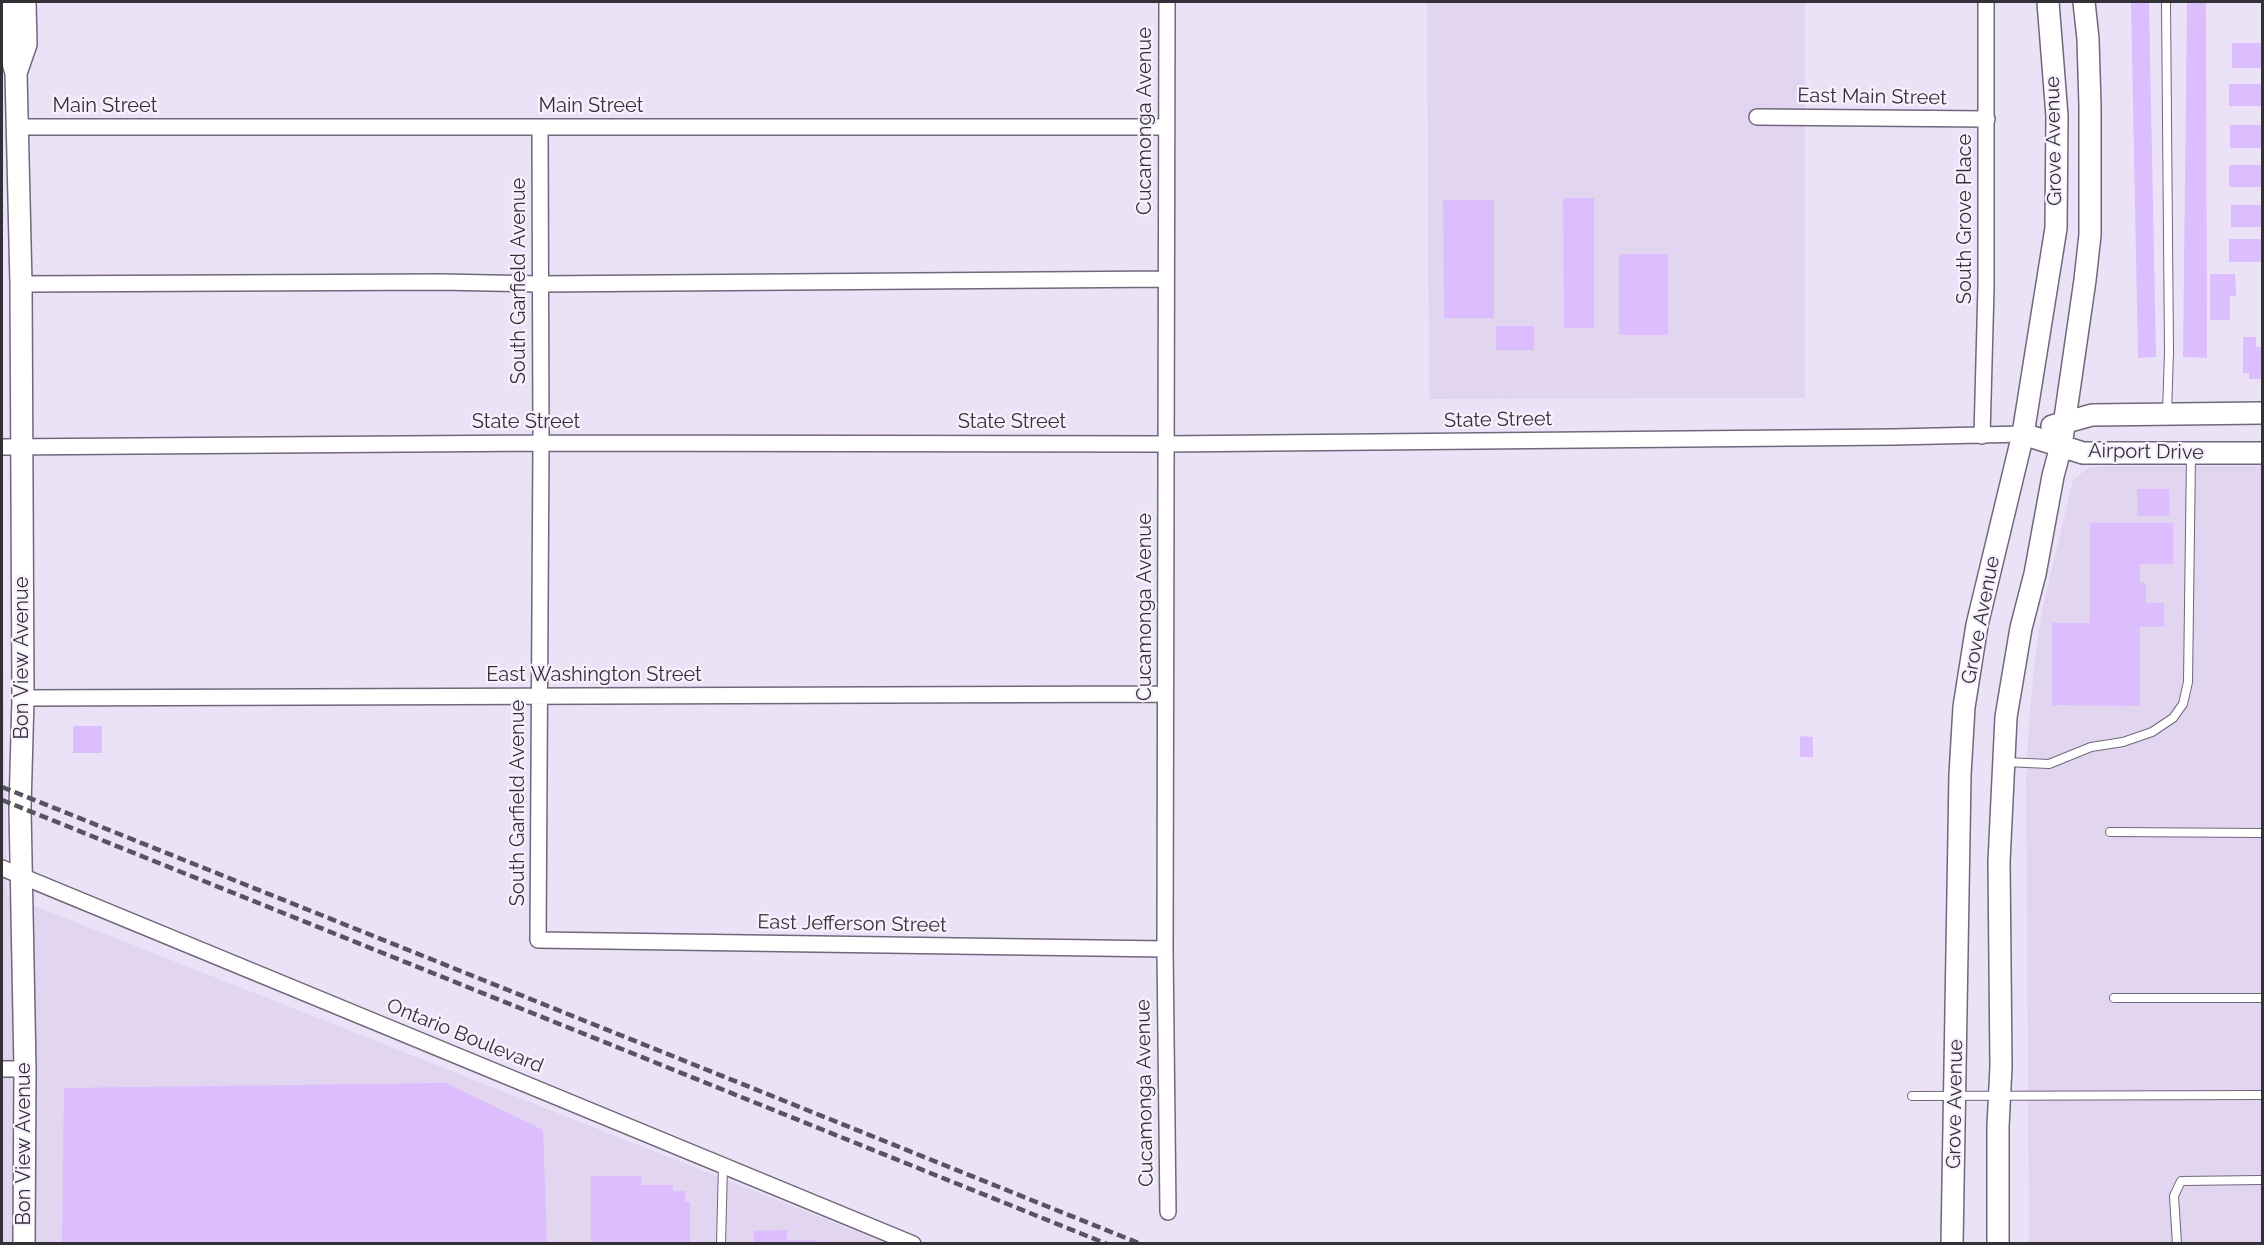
<!DOCTYPE html>
<style>
body{margin:0}
#map{position:relative;width:2264px;height:1245px;overflow:hidden;background:#ece2f8;font-family:Raleway,sans-serif}
canvas{display:block}
.frame{position:absolute;inset:0;border:3px solid #333038;pointer-events:none}
</style>
<div id="map">
<canvas width="2264" height="1245"></canvas>
<div class="frame"></div>
</div>
<script>
const context = document.querySelector('canvas').getContext('2d');
context.lineJoin = 'round';
function fill(path, color) { context.fillStyle = color; context.fill(path, 'evenodd'); }
function stroke(path, color, width, dash) { context.strokeStyle = color; context.lineWidth = width; context.lineCap = dash ? 'butt' : 'round'; context.setLineDash(dash || []); context.stroke(path); }
function write(font, color, halo, rows, align = 'center') {
  context.font = font + ' Raleway,sans-serif'; context.lineWidth = 4.5; context.setLineDash([]); context.textBaseline = 'middle'; context.strokeStyle = halo; context.fillStyle = color; for (const [text, x, y, turn = 0] of rows) {
    context.save(); context.translate(x, y); context.rotate((+turn || 0) * Math.PI / 180); context.textAlign = isNaN(turn) ? turn : align; if (halo) context.strokeText(text, 0, 0); context.fillText(text, 0, 0); context.restore();
  }
}
const built = new Path2D(`
 M1427,2H1805V398L1429,399Z
 M2099,466H2262V1243L2029,1244L2026,773L2030,709L2036,648L2043,606L2073,480L2088,468Z
 M2,573L7,895L886,1243H2Z`);
const building = new Path2D(`
 M2131,2H2149L2156,357L2138,358Z
 M2187,2H2206L2207,358L2183,357Z
 M2232,43H2262V68H2232Z
 M2229,84H2262V106H2229Z
 M2230,125H2262V148H2230Z
 M2229,165H2262V187H2229Z
 M1563,198H1594V328H1564Z
 M1443,200H1494V318H1444Z
 M2231,205H2262V227H2231Z
 M2229,239H2262V262H2229Z
 M1619,254H1668V335H1619Z
 M2210,274H2235L2236,296H2230V320H2210Z
 M1496,326H1534V350H1496Z
 M2243,337H2256V347H2262V379H2249V373H2243Z
 M2137,489H2169V516H2137Z
 M2090,523H2173V564H2140V583H2146V603H2164V627H2140V706L2052,705V623H2090Z
 M73,726H102V753H73Z
 M1800,736L1813,737V757H1800Z
 M446,1083L543,1130L547,1244H62L64,1088Z
 M591,1176H641V1185H673V1191H685V1202H690V1244H591Z
 M787,1230V1240H817V1244H754V1231Z`);
const lane = new Path2D(`
 M2166,2L2169,352L2167,413
 M2006,762L2049,764L2091,747L2123,742L2152,732L2173,718L2183,704L2188,682L2191,454
 M2110,832L2262,833
 M2114,998H2262
 M1912,1096L2262,1095
 M721,1244L723,1165
 M2177,1244L2174,1196L2181,1181L2262,1180`);
const street = new Path2D(`
 M1167,2L1165,949L1168,1212
 M1757,117L1987,119
 M17,127H1166
 M540,127L541,443L538,940L1165,949
 M21,284L441,282L540,284L1166,279
 M1982,436L1986,287V2
 M2,447L541,443L1166,444L1894,437L2023,434
 M23,698L1165,694
 M2,868L913,1244
 M2,1069H25`);
const secondary = new Path2D(`
 M8,2V45L16,73L21,284L23,698L20,808L25,1069L24,1244
 M16,73L26,44L25,2
 M2052,426L2092,415L2262,413
 M2023,434L2083,453H2262
 M1952,1244L1960,775L1964,707L1977,625L2023,434L2056,228L2057,116L2048,2
 M1998,1244V1126L2001,1067L1999,862L2006,717L2021,628L2035,574L2053,476L2061,446L2085,280L2090,235V106L2088,39L2084,2`);
const rail = new Path2D(`
 M2,787L1141,1244
 M2,800L1107,1244`);
const streetNames = [
 ["East Main Street",1872,97,1],
 ["Main Street",105,106],
 ["Main Street",591,106],
 ["Cucamonga Avenue",1145,121,-90],
 ["Grove Avenue",2054,141,-91],
 ["South Grove Place",1965,219,-90],
 ["South Garfield Avenue",519,281,-90],
 ["State Street",1498,420,-1],
 ["State Street",526,422],
 ["State Street",1012,422],
 ["Airport Drive",2146,452,1],
 ["Cucamonga Avenue",1145,607,-90],
 ["Grove Avenue",1981,620,-79],
 ["Bon View Avenue",22,658,-90],
 ["East Washington Street",594,675],
 ["South Garfield Avenue",518,803,-90],
 ["East Jefferson Street",852,924,1],
 ["Ontario Boulevard",465,1036,22],
 ["Cucamonga Avenue",1145,1093,-91],
 ["Grove Avenue",1955,1104,-89],
 ["Bon View Avenue",24,1144,-90]
];
fill(built, '#e1d5f0');
fill(building, '#dcbdfd');
stroke(lane, '#70677a', 10);
stroke(street, '#70677a', 18);
stroke(secondary, '#70677a', 24);
stroke(lane, '#fff', 8);
stroke(street, '#fff', 15);
stroke(secondary, '#fff', 21);
stroke(rail, '#58545f', 4.5, [9, 4.5]);
write('20px', '#333038', '#f7f1fe', streetNames);
</script>
